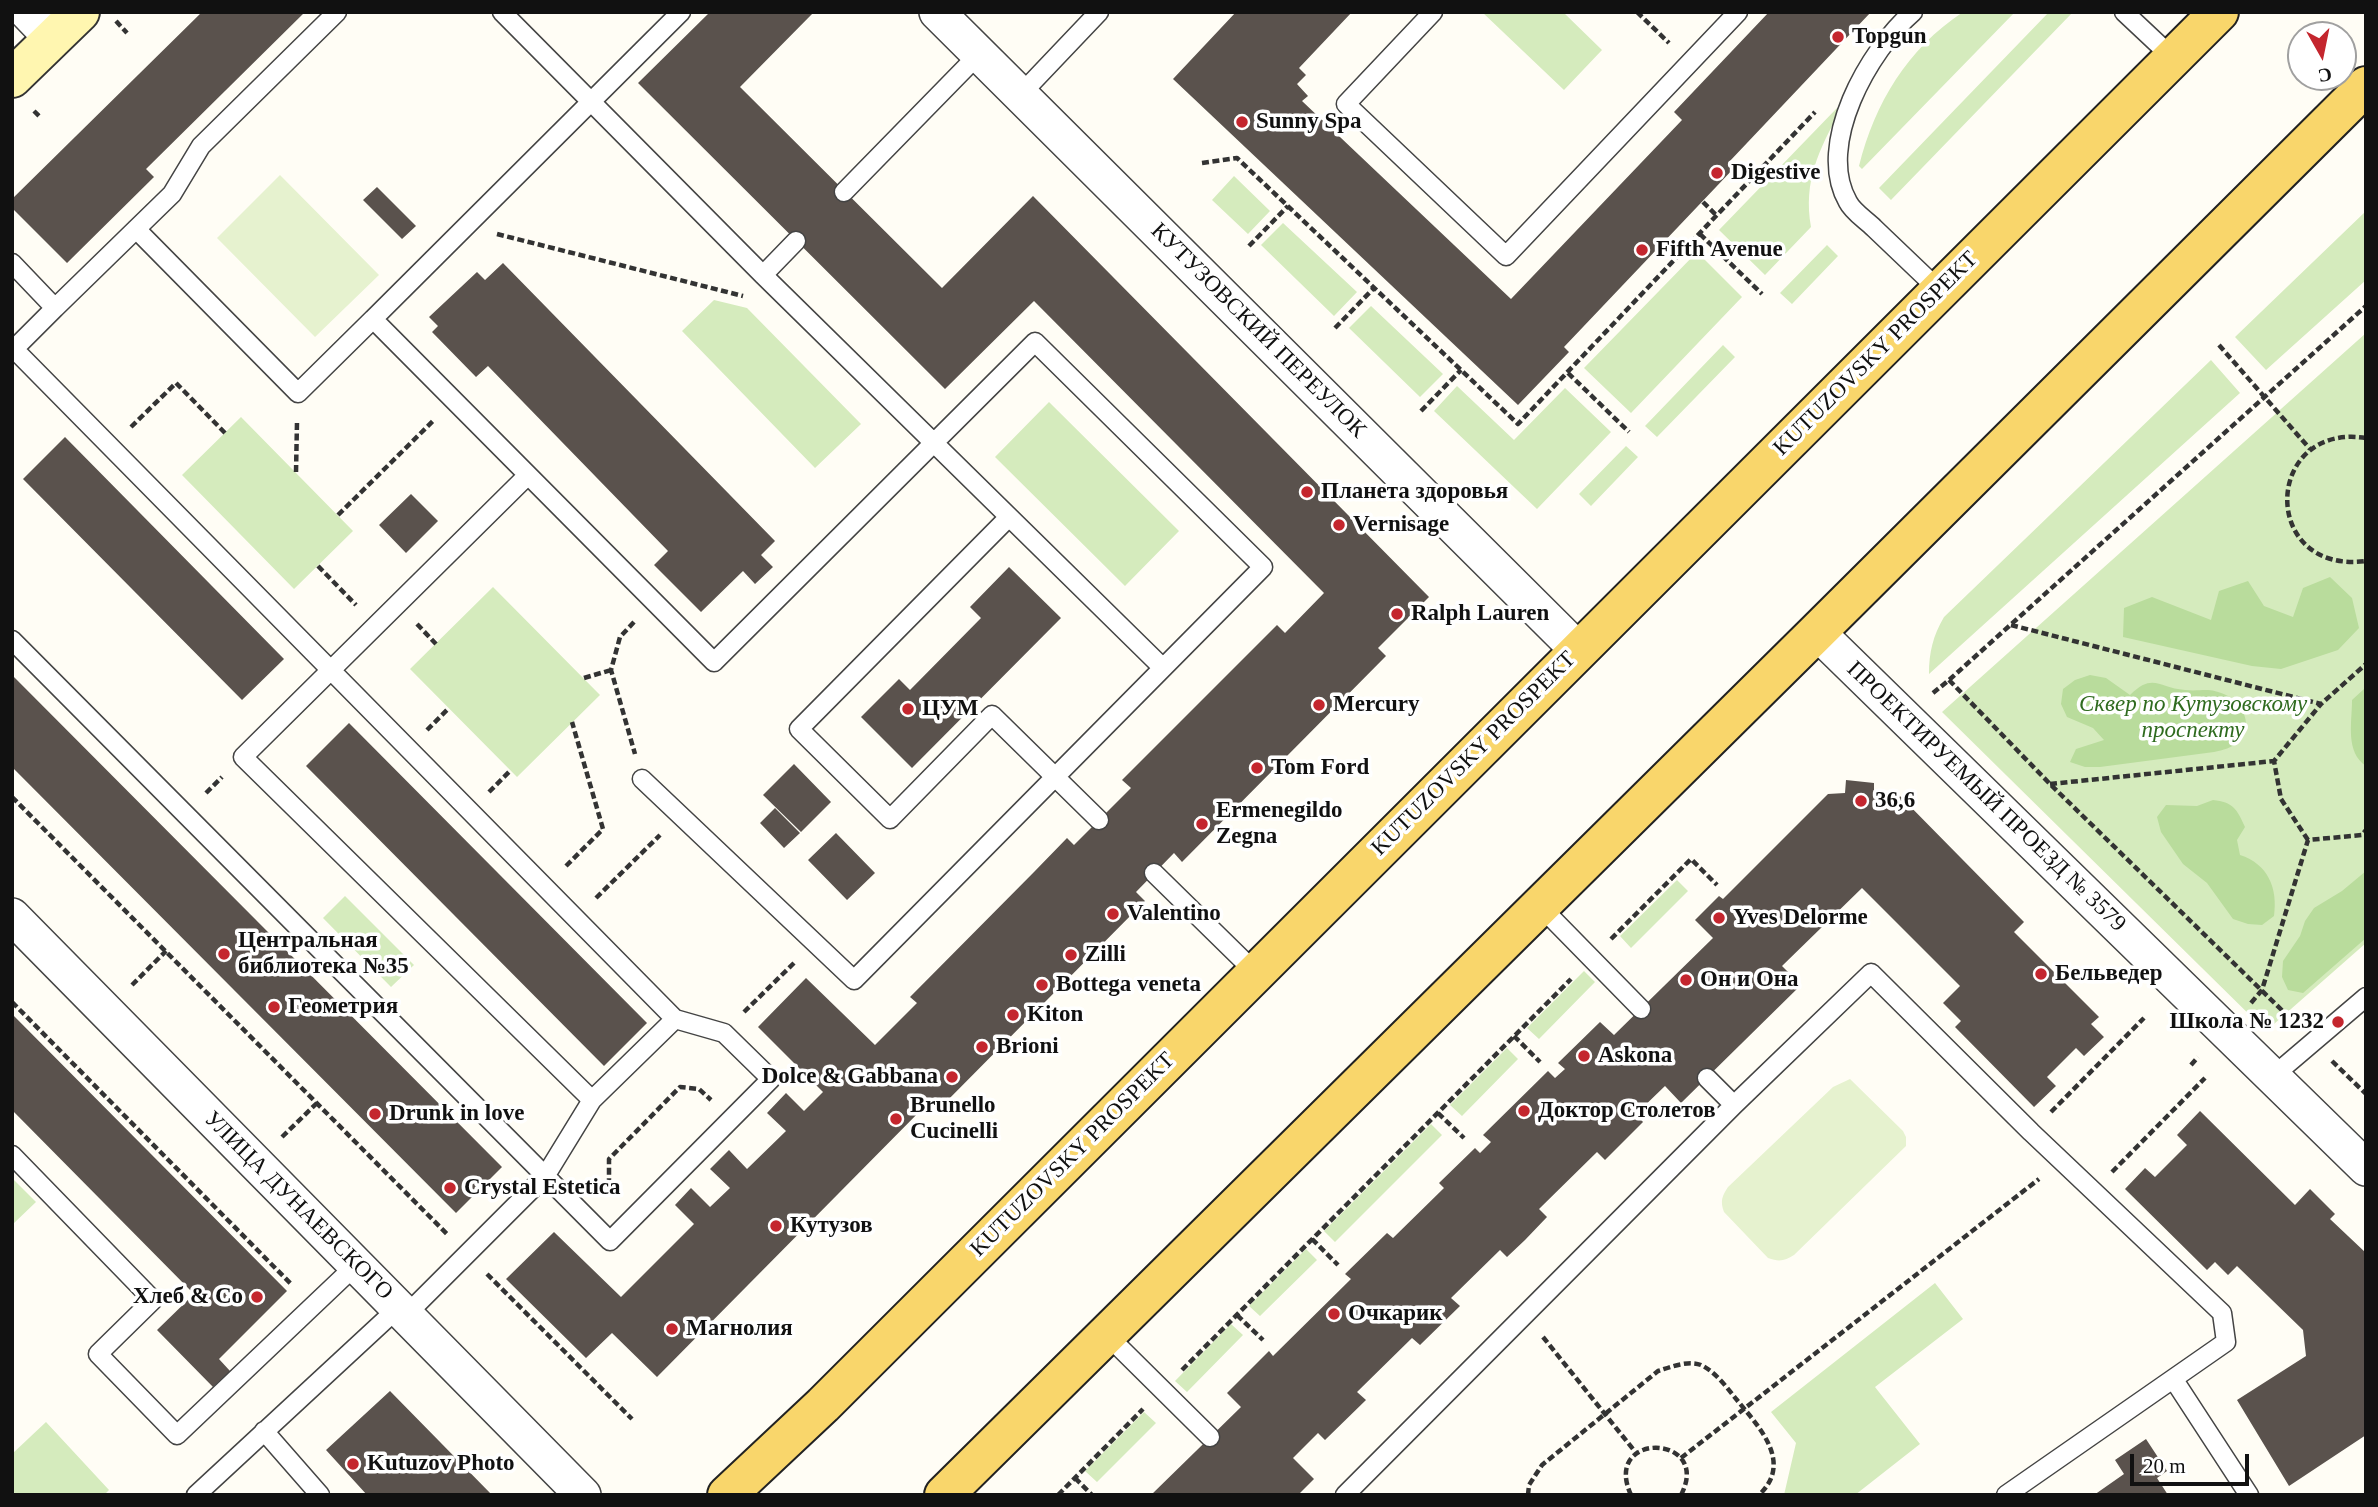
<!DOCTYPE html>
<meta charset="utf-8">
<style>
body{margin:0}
#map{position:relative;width:2378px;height:1507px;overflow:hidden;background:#fffdf5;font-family:"Times New Roman",serif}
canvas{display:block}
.frame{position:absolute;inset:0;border:14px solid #111;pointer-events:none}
.north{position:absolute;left:2287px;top:21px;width:70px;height:70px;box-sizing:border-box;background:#fff;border:2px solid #a0a0a0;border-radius:50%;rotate:171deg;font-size:19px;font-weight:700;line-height:28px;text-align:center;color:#111}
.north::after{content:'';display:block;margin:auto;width:24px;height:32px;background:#c4262e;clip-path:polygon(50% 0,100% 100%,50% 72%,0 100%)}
.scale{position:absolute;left:2130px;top:1454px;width:119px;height:32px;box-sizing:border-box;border:4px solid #111;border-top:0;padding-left:9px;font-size:21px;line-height:24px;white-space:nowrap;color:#111;-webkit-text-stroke:5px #fff;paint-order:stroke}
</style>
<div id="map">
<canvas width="2378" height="1507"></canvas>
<div class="frame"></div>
<div class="north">С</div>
<div class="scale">20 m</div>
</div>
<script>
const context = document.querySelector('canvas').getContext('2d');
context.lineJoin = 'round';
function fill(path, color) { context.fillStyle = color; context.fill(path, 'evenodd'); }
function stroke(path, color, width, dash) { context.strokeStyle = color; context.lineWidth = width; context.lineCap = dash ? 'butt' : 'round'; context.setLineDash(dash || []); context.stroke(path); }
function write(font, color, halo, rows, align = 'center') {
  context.font = font + ' "Times New Roman",serif'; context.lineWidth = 7; context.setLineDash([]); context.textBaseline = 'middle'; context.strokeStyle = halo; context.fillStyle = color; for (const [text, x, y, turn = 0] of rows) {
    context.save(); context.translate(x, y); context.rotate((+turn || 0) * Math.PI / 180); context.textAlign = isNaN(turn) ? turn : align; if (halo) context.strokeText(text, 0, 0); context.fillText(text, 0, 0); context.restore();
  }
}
const green = new Path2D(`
 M1482,12H1563L1602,50L1564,90Z
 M1963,12H2015L1862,169L1859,166C1875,103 1907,49 1963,12Z
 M2049,12H2073L1891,200L1879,188Z
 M1837,108L1840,111C1819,150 1803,181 1811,227L1765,275L1719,230Z
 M1234,176L1270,211L1248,234L1212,200Z
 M2366,211V280L2266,370L2235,337Z
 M1283,223L1357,292L1334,316L1261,245Z
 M1827,245L1838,256L1792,304L1780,293Z
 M1697,252L1742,297L1631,413L1584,368Z
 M714,300L747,308L861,424L815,468L682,331Z
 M1371,306L1443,374L1420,397L1349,328Z
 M2366,333V943L2266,1031L1942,712Z
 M1723,345L1735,357L1657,437L1645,426Z
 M2211,360L2240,393L1929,674C1929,652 1933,636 1944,617Z
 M1457,386L1514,440L1565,388L1611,432L1537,509L1434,411Z
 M1049,402L1179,531L1125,586L995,457Z
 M241,417L353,531L294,589L182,475Z
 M1626,446L1638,457L1591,506L1579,494Z
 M493,587L600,695L517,777L410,669Z
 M1677,880L1688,891L1631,948L1620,936Z
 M345,896L414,965L391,987L323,918Z
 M1584,971L1595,982L1539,1039L1527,1028Z
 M1507,1048L1518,1059L1462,1116L1450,1105Z
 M1431,1124L1442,1135L1335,1242L1324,1231Z
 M12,1178L36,1202L12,1225Z
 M1306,1249L1317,1260L1260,1316L1249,1306Z
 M1935,1283L1963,1319L1875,1387L1920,1444L1855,1495H1784L1796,1443L1771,1412Z
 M1231,1324L1243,1335L1187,1392L1175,1381Z
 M1144,1412L1156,1423L1097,1482L1085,1471Z
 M46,1422L109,1490L104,1495H12V1454Z`);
const forest = new Path2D(`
 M2330,577L2352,598L2359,628L2338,650L2281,669L2252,666L2123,637L2124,608L2152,597L2211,620L2219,591L2248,581L2264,606L2293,617L2303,588Z
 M2090,675L2106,678L2130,695C2153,672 2159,688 2185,690C2203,692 2208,686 2228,696C2243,703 2254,728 2239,741C2232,748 2223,750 2214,752L2100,767H2085L2070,762L2076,749L2104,740L2093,728L2067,717L2061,704L2063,689L2075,680Z
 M2364,689H2366V766C2345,752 2352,723 2352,700Z
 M2213,800C2233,802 2237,809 2245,827L2237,840L2240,855C2268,864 2278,888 2274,916L2262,925L2248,924L2233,919L2207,883L2183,864L2161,832L2157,817L2166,805L2197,806Z
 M2366,871V938L2303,993L2288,990L2282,977L2283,961L2300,936L2305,921L2314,908L2342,891Z`);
const pitch = new Path2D(`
 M280,175L379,275L315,337L217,238Z
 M1850,1079L1903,1131L1906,1137V1146L1794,1255C1785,1261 1779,1262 1768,1258L1724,1212C1720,1201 1722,1196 1728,1187L1833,1087Z`);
const building = new Path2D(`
 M202,12H305L146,169L154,177L67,263L12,208V199Z
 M710,12H814L740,87L942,288L1033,196L1429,597L1378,648L1386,656L1182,862L1174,853L1136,892L1145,901L938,1110L929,1102L657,1377L612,1333L586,1358L506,1279L554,1232L621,1297L694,1224L675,1205L691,1188L710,1207L730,1188L710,1169L729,1150L747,1169L786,1131L767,1113L786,1093L804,1111L823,1092L758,1027L806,978L875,1045L917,1003L910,997L1034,872L1067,838L1074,845L1131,788L1122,780L1277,625L1285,633L1324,593L1034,301L945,389L638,83Z
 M1236,12H1352L1299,68L1306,75L1297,84L1308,96L1302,101L1511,299L1682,120L1674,112L1769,12H1871L1729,162L1735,167L1564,347L1569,352L1518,405L1173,79Z
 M377,187L416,226L402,239L363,200Z
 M503,263L775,541L761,555L773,567L755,584L743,571L701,612L654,565L668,551L488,366L476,377L432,332L438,326L429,317L477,272L485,280Z
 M65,437L284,659L242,700L23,479Z
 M411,494L438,521L406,553L379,525Z
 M1009,567L1061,618L912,768L861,717L899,679L910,690L981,618L970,607Z
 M12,675L502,1167L456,1213L12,767Z
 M349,723L647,1023L604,1066L306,766Z
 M794,764L831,802L801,832L763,795Z
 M1846,780L1874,783V795L1898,794L2024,922L2014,932L2099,1017L2091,1024L2104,1037L2084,1056L2076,1048L2047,1077L2056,1086L2034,1107L1955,1027L1961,1021L1943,1003L1960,986L1862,888L1782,966L1801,985L1681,1103L1665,1086L1636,1114L1643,1122L1605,1160L1597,1152L1539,1209L1547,1217L1525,1240L1507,1257L1500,1250L1451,1298L1460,1306L1420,1345L1412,1338L1357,1392L1366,1400L1325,1440L1318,1433L1293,1458L1314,1479L1298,1495H1151L1241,1407L1227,1393L1269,1351L1273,1356L1351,1279L1345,1274L1387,1233L1393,1238L1444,1188L1439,1183L1475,1148L1480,1153L1491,1142L1483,1135L1548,1071L1555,1078L1565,1069L1558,1063L1600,1022L1614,1035L1713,938L1695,920L1719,896L1723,899L1828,794L1845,793Z
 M775,808L800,833L784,848L760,823Z
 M836,833L875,873L847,900L808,860Z
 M12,1014L287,1291L219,1359L230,1371L213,1387L157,1330L194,1294L12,1110Z
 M2200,1111L2295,1205L2310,1189L2335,1214L2330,1219L2366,1253V1435L2289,1486L2237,1400L2306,1356L2303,1330L2237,1266L2228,1275L2215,1262L2207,1270L2125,1189L2145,1168L2155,1177L2187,1145L2177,1135Z
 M390,1391L492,1495H367L326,1450Z
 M2146,1439L2167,1471L2157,1478L2168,1495H2094L2124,1474L2115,1460Z`);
const path = new Path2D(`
 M1637,12L1669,43
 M116,21L127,33
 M34,111L41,118
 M1202,163L1237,158L1518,424L1815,112
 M1703,202L1717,216
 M497,234L743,296
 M1700,234L1762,294
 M1249,246L1288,206
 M1335,328L1374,288
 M2219,345L2310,449
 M1568,373L1629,432
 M1421,411L1461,370
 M131,427L176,383L225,433
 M2366,438C2263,422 2259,575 2366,561
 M296,472L297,422
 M338,515L433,421
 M318,566L356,605
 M634,622L620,637L611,670L635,754
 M417,624L436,644
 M2011,625L2321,704L2366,664
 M584,678L611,670
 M1949,680L2050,784L2294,1022
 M1933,693L1949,680L2366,306
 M427,730L449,708
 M2050,784L2274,761
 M489,792L511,770
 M206,793L222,777
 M12,797L448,1235
 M2308,840L2281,799L2274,761L2321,704
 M566,866L603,829L572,722
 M596,898L660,835
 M1611,939L1691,859L1717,885
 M132,985L166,951
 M12,1002L292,1285
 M2251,1003L2262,990L2308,840L2362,835L2366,830
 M744,1012L795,962
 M1514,1036L1540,1062
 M2332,1061L2366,1094
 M2191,1065L2198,1057
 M2051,1112L2144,1018
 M1438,1113L1464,1138
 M282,1137L317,1103
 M2112,1172L2205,1078
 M618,1192L609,1183V1159L680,1087L699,1089L711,1100
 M1312,1239L1338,1265
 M487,1274L632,1419
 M1237,1315L1263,1340
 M1543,1337L1637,1454
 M1182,1370L1571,979
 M1681,1458L2039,1179
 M1075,1478L1092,1495
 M1058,1495L1143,1409
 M1528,1495L1529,1485L1542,1465L1658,1371C1671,1367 1688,1360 1701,1365C1716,1372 1727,1388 1737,1400C1758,1426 1794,1462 1759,1495
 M1631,1495C1601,1430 1713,1434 1681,1495`);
const lane = new Path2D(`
 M502,12L763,275L1163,668L854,980L642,779
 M681,12L373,319L714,662L1035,342L1263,567L1163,668
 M1433,12L1346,104L1506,256L1738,12
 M1913,12C1869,50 1815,145 1848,202C1853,212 1866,220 1874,228C1896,249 1918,270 1940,291
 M2124,12L2173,58
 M1021,94L1099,12
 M844,192L979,54
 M136,229L298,393L373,319
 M12,263L55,308L172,194L201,146L337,12
 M763,275L796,241
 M12,351L55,308
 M528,475L243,757L592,1100
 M1009,517L799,729L890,819L992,715L1099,820
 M12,640L610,1241L771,1079L724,1033L675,1019L14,349
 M1154,873L1255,972
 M1540,906L1641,1009
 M2272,1077L2366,997
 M1707,1078L1734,1105
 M12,1155L153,1300L98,1354L177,1435L356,1265
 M406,1315L546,1175L592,1100L675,1019
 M1107,1335L1210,1437
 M2174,1380L2249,1495
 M264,1431L320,1495
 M196,1495L398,1308
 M1345,1495L1734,1105L1871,973L2031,1132L2222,1313L2226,1342L2006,1495`);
const street = new Path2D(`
 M27,12L53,39
 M937,12L1578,650
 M1817,632L2366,1168
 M12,916L583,1495`);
const secondary = new Path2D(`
 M12,78L80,12`);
const primary = new Path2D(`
 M727,1495L823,1405L2219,12
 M944,1495L1817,632L2366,86`);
const markers = [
 [1838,37,7,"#c4262e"],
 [1242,122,7,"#c4262e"],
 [1717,173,7,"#c4262e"],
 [1642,250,7,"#c4262e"],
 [1307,492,7,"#c4262e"],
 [1339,525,7,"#c4262e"],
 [1397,614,7,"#c4262e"],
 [1319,705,7,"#c4262e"],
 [908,709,7,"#c4262e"],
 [1257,768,7,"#c4262e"],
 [1861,801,7,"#c4262e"],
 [1202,824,7,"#c4262e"],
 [1113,914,7,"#c4262e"],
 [1719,918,7,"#c4262e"],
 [224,954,7,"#c4262e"],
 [1071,955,7,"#c4262e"],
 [2041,974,7,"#c4262e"],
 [1686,980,7,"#c4262e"],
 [1042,985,7,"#c4262e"],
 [274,1007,7,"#c4262e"],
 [1013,1015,7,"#c4262e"],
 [2338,1022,7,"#c4262e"],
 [982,1047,7,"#c4262e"],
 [1584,1056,7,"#c4262e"],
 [952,1077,7,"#c4262e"],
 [1524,1111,7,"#c4262e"],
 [375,1114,7,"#c4262e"],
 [896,1119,7,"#c4262e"],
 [450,1188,7,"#c4262e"],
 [776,1226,7,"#c4262e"],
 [257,1297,7,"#c4262e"],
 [1334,1314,7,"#c4262e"],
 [672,1329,7,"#c4262e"],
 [353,1464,7,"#c4262e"]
];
const poiNames = [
 ["Topgun",1852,37],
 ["Sunny Spa",1256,122],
 ["Digestive",1731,173],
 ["Fifth Avenue",1656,250],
 ["Планета здоровья",1321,492],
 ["Vernisage",1353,525],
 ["Ralph Lauren",1411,614],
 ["Mercury",1333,705],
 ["ЦУМ",922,709],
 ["Tom Ford",1271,768],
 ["36,6",1875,801],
 ["Ermenegildo",1216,811],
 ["Zegna",1216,837],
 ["Valentino",1127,914],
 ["Yves Delorme",1733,918],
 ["Центральная",238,941],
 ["библиотека №35",238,967],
 ["Zilli",1085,955],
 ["Бельведер",2055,974],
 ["Он и Она",1700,980],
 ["Bottega veneta",1056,985],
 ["Геометрия",288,1007],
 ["Kiton",1027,1015],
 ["Школа № 1232",2324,1022,"right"],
 ["Brioni",996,1047],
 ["Askona",1598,1056],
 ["Dolce & Gabbana",938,1077,"right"],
 ["Brunello",910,1106],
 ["Cucinelli",910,1132],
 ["Доктор Столетов",1538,1111],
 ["Drunk in love",389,1114],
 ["Crystal Estetica",464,1188],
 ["Кутузов",790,1226],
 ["Хлеб & Co",243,1297,"right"],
 ["Очкарик",1348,1314],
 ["Магнолия",686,1329],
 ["Kutuzov Photo",367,1464]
];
const streetNames = [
 ["КУТУЗОВСКИЙ ПЕРЕУЛОК",1258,331,45],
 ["KUTUZOVSKY PROSPEKT",1876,354,-45],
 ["KUTUZOVSKY PROSPEKT",1474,754,-45],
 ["ПРОЕКТИРУЕМЫЙ ПРОЕЗД № 3579",1986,797,44],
 ["KUTUZOVSKY PROSPEKT",1073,1155,-45],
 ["УЛИЦА ДУНАЕВСКОГО",298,1206,45]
];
const parkNames = [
 ["Сквер по Кутузовскому",2193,705],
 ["проспекту",2193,731]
];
fill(green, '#d5ebbd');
fill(forest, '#b9dc9c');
fill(pitch, '#e6f2cf');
fill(building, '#5a524d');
stroke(lane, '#444', 21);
stroke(street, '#444', 38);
stroke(secondary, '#333', 42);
stroke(primary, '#222', 42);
stroke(path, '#333', 4.5, [7, 3.5]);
stroke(lane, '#fff', 18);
stroke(street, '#fff', 35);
stroke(secondary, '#fff6b0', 38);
stroke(primary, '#f9d66b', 38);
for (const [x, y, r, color] of markers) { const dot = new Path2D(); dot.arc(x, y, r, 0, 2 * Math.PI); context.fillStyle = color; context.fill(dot); stroke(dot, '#fff', 2.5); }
write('bold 23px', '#111', '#fff', poiNames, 'left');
write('23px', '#111', '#fff', streetNames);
write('italic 23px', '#2f6b1f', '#fff', parkNames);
</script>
